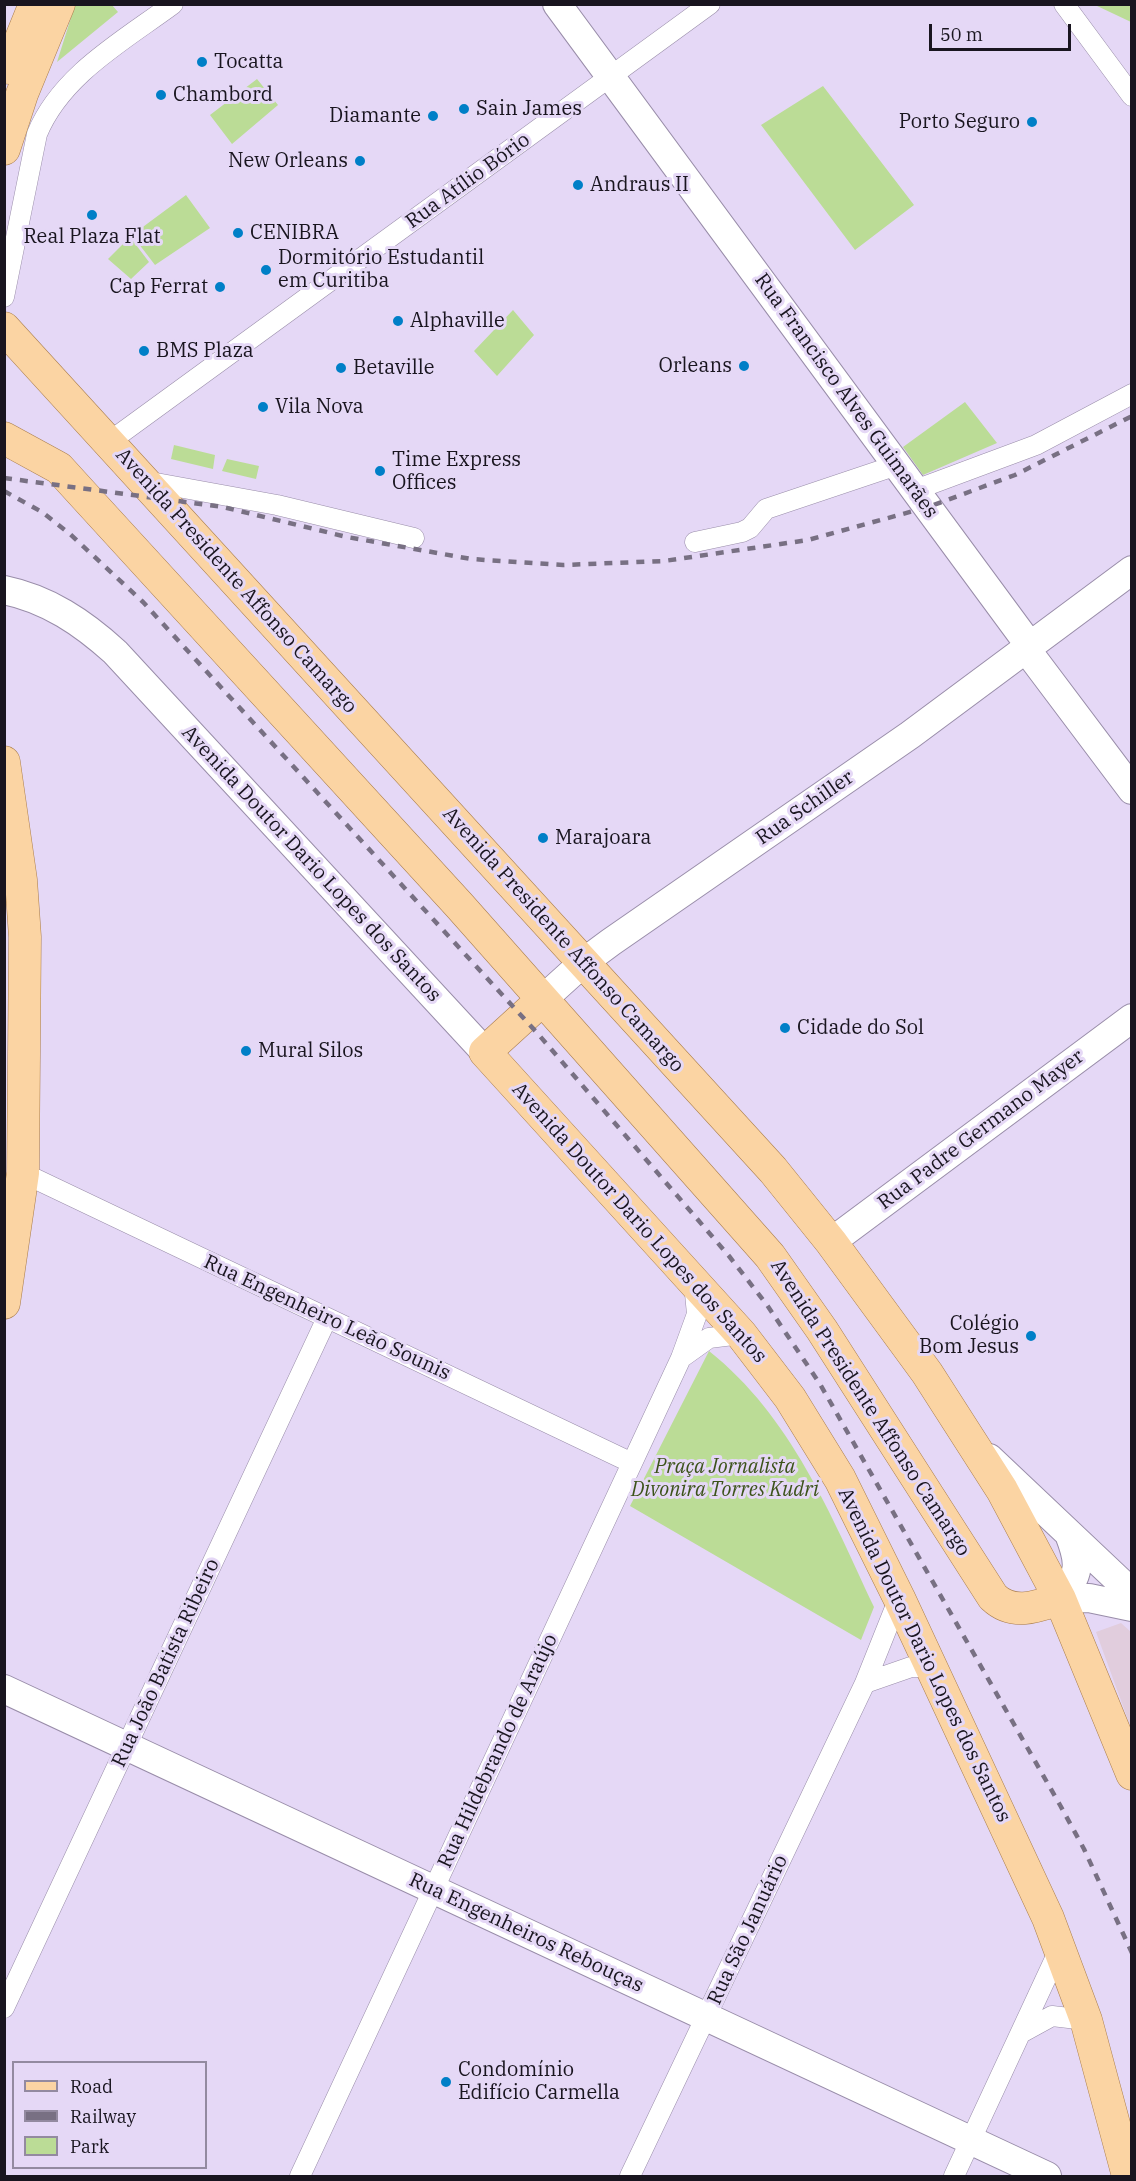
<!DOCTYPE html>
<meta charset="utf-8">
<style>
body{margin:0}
#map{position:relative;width:1136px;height:2181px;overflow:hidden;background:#e5d8f6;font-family:"IBM Plex Serif",serif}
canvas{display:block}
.frame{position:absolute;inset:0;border:6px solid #19151f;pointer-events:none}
.legend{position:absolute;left:12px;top:2061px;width:195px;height:108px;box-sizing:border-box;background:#e5d8f6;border:2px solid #938aa0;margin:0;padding:8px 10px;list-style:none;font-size:18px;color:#19151f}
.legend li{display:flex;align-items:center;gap:12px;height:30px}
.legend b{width:30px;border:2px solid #938aa0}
.scale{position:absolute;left:929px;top:24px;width:142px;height:27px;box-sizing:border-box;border:3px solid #19151f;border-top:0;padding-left:8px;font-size:18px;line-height:21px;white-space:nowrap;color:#19151f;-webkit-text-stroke:4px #e5d8f6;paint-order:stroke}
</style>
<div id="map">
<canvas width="1136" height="2181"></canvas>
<div class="frame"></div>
<ul class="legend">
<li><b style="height:8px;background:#fbd4a3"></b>Road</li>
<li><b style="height:8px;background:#787083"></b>Railway</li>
<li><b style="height:16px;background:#bbdc96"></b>Park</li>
</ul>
<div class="scale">50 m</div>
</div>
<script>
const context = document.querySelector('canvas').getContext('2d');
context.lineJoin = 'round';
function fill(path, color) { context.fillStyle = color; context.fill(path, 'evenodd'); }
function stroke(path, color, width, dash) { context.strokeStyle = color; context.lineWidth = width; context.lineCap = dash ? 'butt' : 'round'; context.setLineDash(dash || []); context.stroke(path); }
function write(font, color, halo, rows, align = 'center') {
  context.font = font + ' "IBM Plex Serif",serif'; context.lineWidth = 6; context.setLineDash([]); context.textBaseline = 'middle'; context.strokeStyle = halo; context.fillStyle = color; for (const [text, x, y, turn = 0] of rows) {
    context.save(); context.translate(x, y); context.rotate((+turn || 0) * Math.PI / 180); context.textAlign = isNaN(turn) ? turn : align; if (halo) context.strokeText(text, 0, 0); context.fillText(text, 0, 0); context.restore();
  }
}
const medical = new Path2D(`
 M1121,1623L1131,1632V1728L1096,1632Z`);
const green = new Path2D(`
 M75,5H112L118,12L57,62Z
 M1095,5H1131V22Z
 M257,79L278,105L232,144L210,115Z
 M823,86L914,205L855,250L761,125Z
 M186,195L210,228L155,265L132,235Z
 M130,237L149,262L131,279L108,259Z
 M513,310L534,335L497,376L474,351Z
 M965,402L997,443L923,475L903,447Z
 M174,445L215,455L213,469L171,459Z
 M227,459L259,466L256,479L222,471Z
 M709,1351C791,1416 831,1515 874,1607L861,1640L630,1506Z`);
const street = new Path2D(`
 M1064,4L1132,96
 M4,297L37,134C61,75 123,41 173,4
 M109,442L710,4
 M145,481L277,505L414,538
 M915,490L1036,445L1132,394
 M695,542L742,532L750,528L766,509L897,465
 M23,1173L632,1463
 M681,1358L709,1338L741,1334
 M865,1683L911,1667H931
 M4,2008L327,1318
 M1021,2033L1052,2016L1086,2020
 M300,2176L681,1358L697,1314L694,1283
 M630,2176L865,1683L899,1598
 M954,2176L1060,1948`);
const secondary = new Path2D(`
 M557,4L1030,646L1032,657L1132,790
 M4,590C48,599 83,623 115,652L485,1052
 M542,1000L584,962L611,942L910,735L1132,570
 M831,1242L1132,1018
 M989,1458L1132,1593
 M1060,1599L1089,1598L1132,1607
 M1060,1599C1080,1573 1081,1565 1069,1534
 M4,1689L1047,2176`);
const primary = new Path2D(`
 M9,68L35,4
 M4,149L22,94L59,4
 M4,328L773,1170L831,1242L927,1373L1002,1490L1060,1599L1132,1774
 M4,438L59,468L79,490L459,905L770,1256L822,1330L993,1597C1013,1616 1036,1607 1060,1599
 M4,762L21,880L25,937L23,1173L4,1303
 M542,1000L485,1052L741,1334L790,1398L840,1479L899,1598L1048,1918L1086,2020L1128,2176`);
const rail = new Path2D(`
 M4,478L223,507L347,537L471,559L563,565L664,561L808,540L928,507L1015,475L1132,416
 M4,491L42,512L70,534L143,602L539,1035L729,1256L767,1305L820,1384L1060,1805L1084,1849L1132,1953`);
const markers = [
 [202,62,6,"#007fc7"],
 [161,95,6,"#007fc7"],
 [464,109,6,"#007fc7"],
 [433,116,6,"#007fc7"],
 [1032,122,6,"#007fc7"],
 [360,161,6,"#007fc7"],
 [578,185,6,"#007fc7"],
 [92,215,6,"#007fc7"],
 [238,233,6,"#007fc7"],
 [266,270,6,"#007fc7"],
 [220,287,6,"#007fc7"],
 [398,321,6,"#007fc7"],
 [144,351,6,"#007fc7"],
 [744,366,6,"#007fc7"],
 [341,368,6,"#007fc7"],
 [263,407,6,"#007fc7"],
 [380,471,6,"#007fc7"],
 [543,838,6,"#007fc7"],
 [785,1028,6,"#007fc7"],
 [246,1051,6,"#007fc7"],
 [1031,1336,6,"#007fc7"],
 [446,2082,6,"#007fc7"]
];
const poiNames = [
 ["Tocatta",214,62],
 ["Chambord",173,95],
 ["Sain James",476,109],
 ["Diamante",421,116,"right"],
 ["Porto Seguro",1020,122,"right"],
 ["New Orleans",348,161,"right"],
 ["Andraus II",590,185],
 ["CENIBRA",250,233],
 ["Real Plaza Flat",92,237,"center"],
 ["Dormitório Estudantil",278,258],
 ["em Curitiba",278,281],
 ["Cap Ferrat",208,287,"right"],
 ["Alphaville",410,321],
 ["BMS Plaza",156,351],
 ["Orleans",732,366,"right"],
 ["Betaville",353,368],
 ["Vila Nova",275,407],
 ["Time Express",392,460],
 ["Offices",392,483],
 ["Marajoara",555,838],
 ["Cidade do Sol",797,1028],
 ["Mural Silos",258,1051],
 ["Colégio",1019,1324,"right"],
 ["Bom Jesus",1019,1347,"right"],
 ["Condomínio",458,2070],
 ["Edifício Carmella",458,2093]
];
const streetNames = [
 ["Rua Atílio Bório",468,181,-36],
 ["Rua Francisco Alves Guimarães",846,396,54],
 ["Avenida Presidente Affonso Camargo",236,581,48],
 ["Rua Schiller",805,808,-35],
 ["Avenida Doutor Dario Lopes dos Santos",311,864,47],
 ["Avenida Presidente Affonso Camargo",563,940,48],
 ["Rua Padre Germano Mayer",981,1130,-37],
 ["Avenida Doutor Dario Lopes dos Santos",639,1223,48],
 ["Rua Engenheiro Leão Sounis",327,1318,25],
 ["Avenida Presidente Affonso Camargo",870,1408,57],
 ["Avenida Doutor Dario Lopes dos Santos",924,1655,64],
 ["Rua João Batista Ribeiro",166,1663,-65],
 ["Rua Hildebrando de Araújo",498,1751,-65],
 ["Rua São Januário",748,1930,-65],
 ["Rua Engenheiros Rebouças",526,1933,25]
];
const parkNames = [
 ["Praça Jornalista",725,1467],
 ["Divonira Torres Kudri",725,1490]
];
fill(medical, '#e1cddd');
fill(green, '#bbdc96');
stroke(street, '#998da9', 21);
stroke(secondary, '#998da9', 30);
stroke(primary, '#aa7e4c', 33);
stroke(street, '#fff', 20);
stroke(secondary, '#fff', 28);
stroke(primary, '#fbd4a3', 32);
stroke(rail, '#787083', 4.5, [8, 8]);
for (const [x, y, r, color] of markers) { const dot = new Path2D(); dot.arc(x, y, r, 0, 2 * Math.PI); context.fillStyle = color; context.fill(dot); stroke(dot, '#e5d8f6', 2); }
write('20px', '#19151f', '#e5d8f6', poiNames, 'left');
write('20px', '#19151f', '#e5d8f6', streetNames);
write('italic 20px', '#3c531a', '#e5d8f6', parkNames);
</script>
